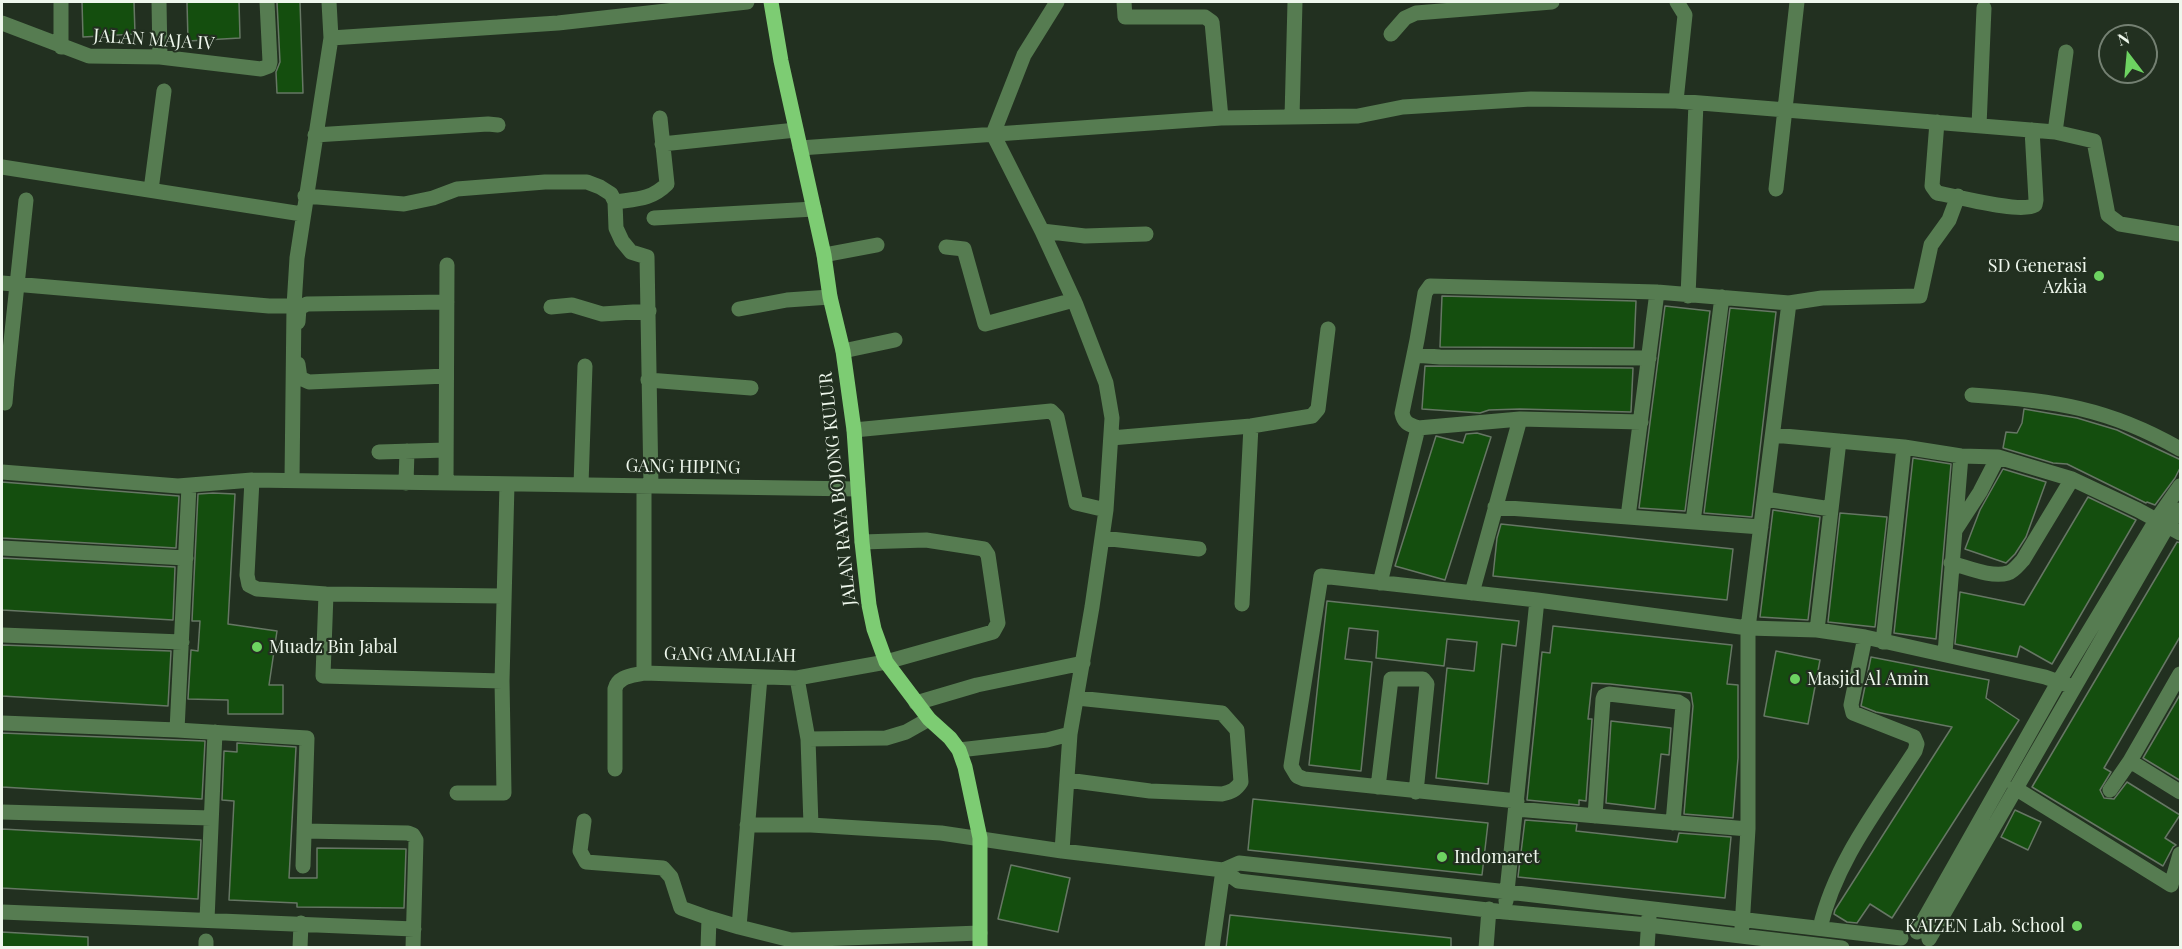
<!DOCTYPE html>
<style>
body{margin:0}
#map{position:relative;width:2182px;height:949px;overflow:hidden;background:#223020;font-family:"Playfair Display",serif}
canvas{display:block}
.frame{position:absolute;inset:0;border:3px solid #eef7ec;pointer-events:none}
.north{position:absolute;left:2098px;top:24px;width:60px;height:60px;box-sizing:border-box;background:#223020;border:2px solid #748072;border-radius:50%;rotate:344deg;font-size:16px;font-weight:700;line-height:24px;text-align:center;color:#eef7ec}
.north::after{content:'';display:block;margin:auto;width:21px;height:27px;background:#6dd361;clip-path:polygon(50% 0,100% 100%,50% 72%,0 100%)}
</style>
<div id="map">
<canvas width="2182" height="949"></canvas>
<div class="frame"></div>
<div class="north">N</div>
</div>
<script>
const context = document.querySelector('canvas').getContext('2d');
context.lineJoin = 'round';
function fill(path, color) { context.fillStyle = color; context.fill(path, 'evenodd'); }
function stroke(path, color, width, dash) { context.strokeStyle = color; context.lineWidth = width; context.lineCap = dash ? 'butt' : 'round'; context.setLineDash(dash || []); context.stroke(path); }
function write(font, color, halo, rows, align = 'center') {
  context.font = font + ' "Playfair Display",serif'; context.lineWidth = 4.5; context.setLineDash([]); context.textBaseline = 'middle'; context.strokeStyle = halo; context.fillStyle = color; for (const [text, x, y, turn = 0] of rows) {
    context.save(); context.translate(x, y); context.rotate((+turn || 0) * Math.PI / 180); context.textAlign = isNaN(turn) ? turn : align; if (halo) context.strokeText(text, 0, 0); context.fillText(text, 0, 0); context.restore();
  }
}
const building = new Path2D(`
 M82,2H134L135,34L83,37Z
 M187,2H239L240,38L188,41Z
 M277,2H300L303,93H277L276,72L280,62Z
 M1442,296L1636,301L1634,348L1440,347Z
 M1665,306L1710,311L1685,511L1639,508Z
 M1730,308L1776,312L1752,517L1704,513Z
 M1425,366L1633,368L1631,412L1520,409L1489,410L1480,413L1422,409Z
 M2024,409L2077,418L2117,430L2181,460V466L2175,478L2155,505L2147,502L2146,503L2067,464L2053,463L2003,448L2006,432L2017,433L2022,423Z
 M1477,433L1491,437L1445,580L1395,566L1436,436L1463,443L1466,434Z
 M1913,458L1951,464L1936,639L1894,633Z
 M2003,469L2046,482L2026,537L2015,554L2006,563L1965,549L1980,510Z
 M2,482L179,496L176,548L2,538Z
 M213,493L235,494L228,624L277,631L269,685H283V714H228V700L188,699L191,650L198,651L200,621H192L198,494Z
 M2088,497L2136,520L2052,664L2020,646L2017,657L1955,644L1960,592L2024,605Z
 M1773,510L1820,517L1808,620L1760,617Z
 M1840,513L1887,517L1875,627L1828,622Z
 M1501,524L1733,549L1727,600L1493,576L1497,538Z
 M2177,542L2181,543V635L2104,768L2111,772L2100,790L2104,798L2114,799L2127,782L2180,815L2165,838L2176,845L2173,847L2163,866L2032,787Z
 M2,558L175,567L173,620L2,610Z
 M1327,601L1519,621L1516,646L1502,644L1488,784L1436,778L1447,668L1474,671L1477,642L1447,639L1444,666L1376,658L1378,631L1349,628L1345,659L1372,662L1361,771L1309,765Z
 M1553,626L1732,645L1727,684L1738,685V758L1733,818L1684,814L1693,706L1691,693L1610,684L1592,683L1588,719H1592L1586,801L1579,800V805L1527,800L1542,652L1550,653Z
 M2,645L171,651L168,706L2,696Z
 M1776,651L1820,660L1808,724L1764,716Z
 M1871,657L1989,680L1986,698L2019,720L1892,918L1870,904L1857,923L1847,922L1834,914L1835,910L1952,727L1876,712L1861,706Z
 M2181,693V781L2143,758Z
 M1611,721L1671,728L1669,755L1661,754L1655,809L1606,803Z
 M2,733L205,741L202,799L2,787Z
 M237,743L296,747L289,878H317V848L406,849L404,908L297,907V903L229,900L234,801L222,800L224,751L237,752Z
 M1253,799L1488,823L1482,875L1248,850Z
 M2015,810L2041,822L2028,850L2001,837Z
 M1525,820L1577,824L1576,831L1677,842L1679,833L1731,837L1725,898L1518,877Z
 M2,829L201,840L198,899L2,888Z
 M1011,865L1070,878L1058,932L998,919Z
 M1230,915L1451,938V948H1226Z
 M2,932L88,937V948H2Z`);
const minor = new Path2D(`
 M159,2L160,57
 M1057,2L1024,55L993,134L1042,231L1076,305L1106,383L1112,418L1106,510L1092,607L1070,734L1062,851
 M1124,2L1125,17H1205L1212,22L1221,118
 M2,23L89,56L160,57L261,69L269,66L270,62L267,2
 M1391,34L1405,18L1416,13L1552,2
 M331,38L558,23L747,2
 M61,47V2
 M1676,101L1685,15L1677,2
 M1292,117L1295,2
 M1937,122L1932,186L1937,193C1956,196 2021,214 2035,205L2036,200L2032,130
 M1979,126L1984,8
 M2055,132L2066,52
 M315,135L488,124L498,125
 M662,144L796,130
 M800,148L1221,118L1358,116L1403,107L1531,99L1676,101L2055,132L2094,141L2108,215L2120,224L2180,234
 M2,167L302,214
 M1776,189L1797,2
 M151,190L164,91
 M305,196L404,204L433,198L457,189L545,182H587L600,187L611,194L615,202L616,228L622,241L631,252L647,257L651,486
 M615,202C636,199 651,200 667,184L660,118
 M654,218L814,209
 M1042,231L1085,236L1146,234
 M946,247L964,249L985,324L1074,300
 M824,255L877,245
 M2,283L269,306H294
 M1688,296L1696,103
 M551,307L572,305L602,314L649,311
 M739,309L787,300L830,297
 M298,322L299,308L307,304L447,302
 M843,351L895,340
 M1414,355L1440,357L1649,358
 M298,364L300,378L309,382L446,376
 M2,379H7L26,200
 M648,380L751,388
 M1972,395C2052,400 2109,408 2180,449
 M5,403L7,379
 M1418,428C1408,424 1404,423 1402,413L1417,340L1425,293L1430,286L1657,292L1789,303L1822,298L1920,296L1931,245L1949,220L1958,196
 M854,430L1051,411L1057,417L1076,503L1106,510
 M1773,435L1904,447L1961,456L1998,457L2072,479L2138,510L2180,533
 M1111,438L1251,426L1312,416L1318,409L1328,329
 M379,452L446,450
 M2,472L178,486L252,480L858,489
 M252,480L247,575L249,585L257,589L326,594L503,596
 M292,480L294,306L297,258L331,38L329,2
 M406,483L407,451
 M446,483L447,265
 M581,485L585,366
 M644,486V673
 M1765,499L1831,509
 M1495,507L1761,527
 M1628,517L1657,292
 M1693,522L1722,297
 M1956,529L1980,492L1998,457
 M1102,538L1199,549
 M2,548L186,558
 M1951,563C1967,567 1991,578 2008,573C2014,571 2018,565 2023,560L2072,479
 M1380,583L1418,428L1520,419L1641,422
 M1472,593L1520,419
 M326,594L323,676L502,681
 M1242,604L1251,426
 M1817,630L1839,441
 M2,635L182,642
 M1883,642L1904,447
 M1945,653L1961,456
 M797,678L808,739L886,738L906,732L929,719
 M916,703L977,685L1083,663
 M2,723L177,730L307,738L303,866
 M177,730L189,486
 M808,739L811,825
 M959,750L1047,740L1070,734
 M2130,761L2180,792
 M615,769V689C618,676 632,676 644,673L797,678L886,662L993,632L998,623L988,555L984,549L926,540L862,542
 M1067,780L1150,791L1222,794C1231,792 1236,790 1241,782L1237,730L1222,713L1077,698
 M1378,787L1391,679H1423L1427,684L1416,792
 M2015,788L2171,885L2180,854
 M2110,790L2130,761L2180,674
 M457,793H504L502,681L507,484
 M1517,801L1304,779L1297,776L1291,766L1321,576L1537,600L1748,628L1817,630L1865,637L2045,677L2073,687
 M1516,809L1748,829
 M2,812L211,818
 M1595,816L1603,699L1604,696L1609,694L1678,702L1683,705L1673,823
 M584,821L580,851L586,862L663,868L671,877L681,908L709,918L708,948
 M747,825H811L941,833L1062,851L1223,870L1238,881L1505,912L1648,925L1842,948
 M304,831L408,833L413,835L416,840L413,948
 M1223,870L1239,863L1508,892L1901,938
 M1506,901L1537,600
 M2,912L414,929
 M709,918L739,927L791,940L980,933
 M207,920L215,732
 M739,927L760,677
 M1742,927L1748,829V628L1789,303
 M1820,928C1835,862 1879,807 1915,751L1917,744L1914,737L1853,713L1851,705L1865,637
 M1917,932L2059,681L2157,519L2180,486
 M1929,939L2168,525L2180,510
 M206,948V941
 M300,948L301,923
 M1212,948L1223,870
 M1486,948L1489,909
 M1647,948L1649,917`);
const major = new Path2D(`
 M771,2L781,61L824,255L830,297L843,351L854,430L862,542L869,605L874,629L886,662L929,719L950,738L959,750L965,767L980,838V948`);
const markers = [
 [2099,276,6,"#6dd361"],
 [257,647,6,"#6dd361"],
 [1795,679,6,"#6dd361"],
 [1442,857,6,"#6dd361"],
 [2077,926,6,"#6dd361"]
];
const streetNames = [
 ["JALAN MAJA IV",154,40,4],
 ["GANG HIPING",683,467,1],
 ["JALAN RAYA BOJONG KULUR",838,489,-96],
 ["GANG AMALIAH",730,655,1]
];
const poiNames = [
 ["SD Generasi",2087,266,"right"],
 ["Azkia",2087,287,"right"],
 ["Muadz Bin Jabal",269,647],
 ["Masjid Al Amin",1807,679],
 ["Indomaret",1454,857],
 ["KAIZEN Lab. School",2065,926,"right"]
];
fill(building, '#144e0e');
stroke(building, '#667764', 1.5);
stroke(minor, '#567c51', 15);
stroke(major, '#7dcc73', 15);
for (const [x, y, r, color] of markers) { const dot = new Path2D(); dot.arc(x, y, r, 0, 2 * Math.PI); context.fillStyle = color; context.fill(dot); stroke(dot, '#223020', 2); }
write('18px', '#eef7ec', '#223020', streetNames);
write('18px', '#eef7ec', '#223020', poiNames, 'left');
</script>
